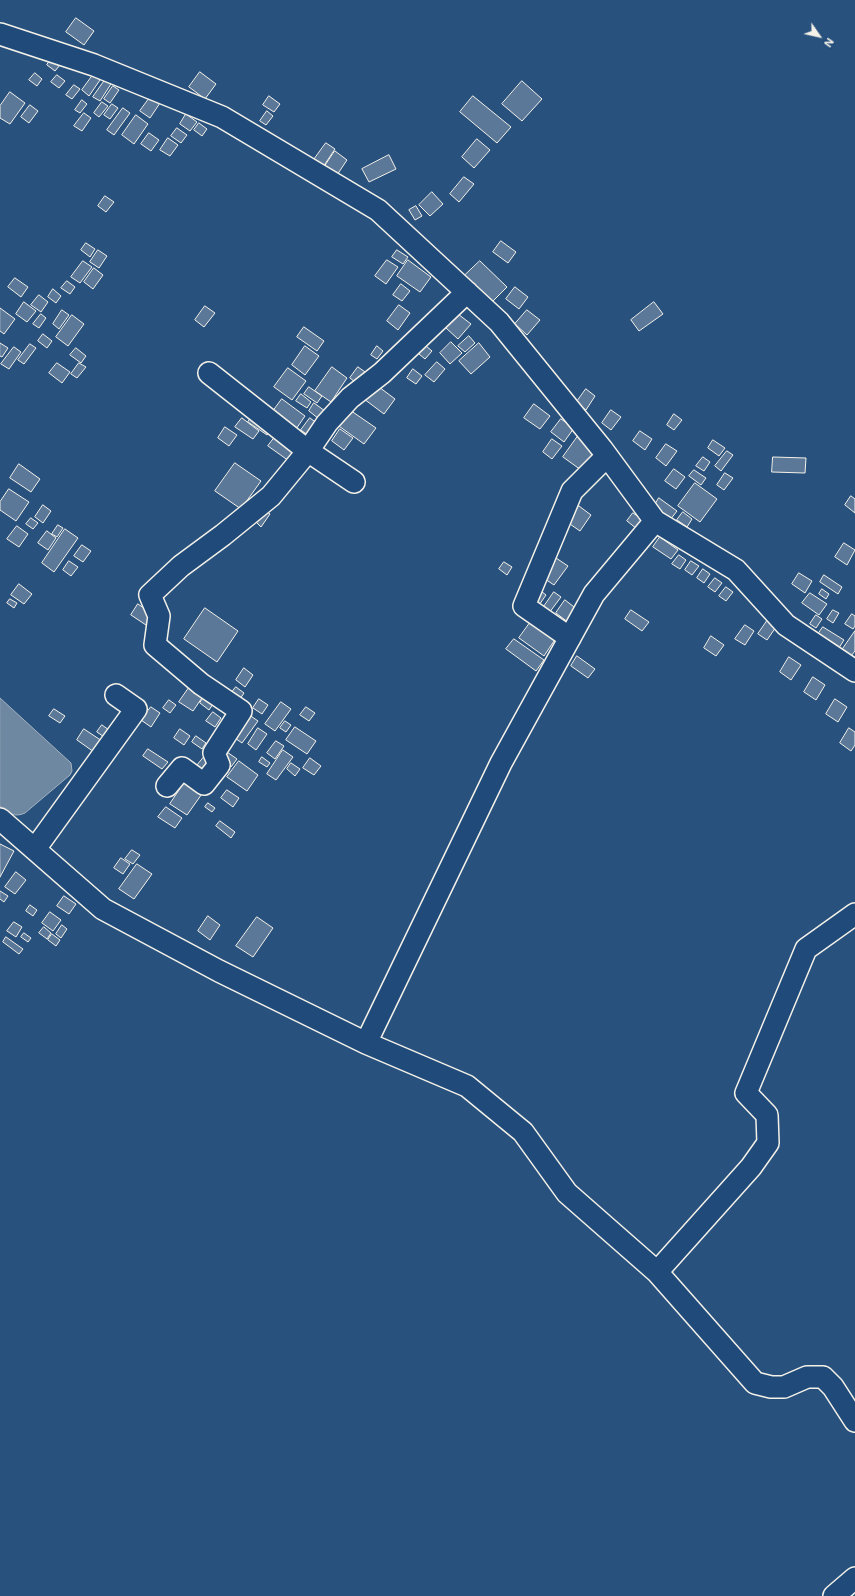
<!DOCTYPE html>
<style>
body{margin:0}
#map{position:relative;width:855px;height:1596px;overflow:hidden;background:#28517e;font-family:Mali,sans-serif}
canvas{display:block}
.north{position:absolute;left:799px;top:16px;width:40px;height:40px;-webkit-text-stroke:3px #1f4a7a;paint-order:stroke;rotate:124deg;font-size:11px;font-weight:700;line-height:16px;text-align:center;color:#f4f1e8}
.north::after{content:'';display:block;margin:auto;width:14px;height:18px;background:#f4f1e8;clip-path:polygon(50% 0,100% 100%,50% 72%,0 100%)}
</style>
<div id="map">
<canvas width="855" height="1596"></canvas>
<div class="north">N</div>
</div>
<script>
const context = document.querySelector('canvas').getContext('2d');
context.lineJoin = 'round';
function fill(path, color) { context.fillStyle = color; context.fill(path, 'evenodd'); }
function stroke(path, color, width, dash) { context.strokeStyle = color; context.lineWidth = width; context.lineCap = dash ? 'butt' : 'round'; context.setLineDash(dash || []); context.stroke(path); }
const water = new Path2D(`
 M0,698L71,763L72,771L70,775L25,813C14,818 9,813 0,806Z`);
const building = new Path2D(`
 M76,18L94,31L84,45L66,32Z
 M51,59L60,65L55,71L47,65Z
 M200,72L216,84L205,99L189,87Z
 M35,73L42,79L37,86L29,80Z
 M57,75L65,81L59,88L51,82Z
 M93,75L100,80L89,96L82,90Z
 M105,80L111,84L100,101L93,97Z
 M522,81L542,99L522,121L502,104Z
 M74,85L80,89L72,99L66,95Z
 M113,86L119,90L110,103L104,99Z
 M10,92L25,103L10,124L0,118V106Z
 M151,96L160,103L150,118L140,111Z
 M269,96L280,104L274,112L263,105Z
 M473,96L511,127L497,143L460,112Z
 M82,100L87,104L80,113L75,110Z
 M102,102L108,106L99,117L94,113Z
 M112,104L118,108L110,119L104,115Z
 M30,105L38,111L29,123L21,117Z
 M123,108L130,113L114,135L107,130Z
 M267,111L273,116L266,125L260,121Z
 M84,113L91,118L82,131L74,126Z
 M186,114L197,122L190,131L180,124Z
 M136,115L148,124L134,144L122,135Z
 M199,123L207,129L202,136L194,130Z
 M177,128L187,135L181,143L171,136Z
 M149,133L159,140L151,151L141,144Z
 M168,138L178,145L170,156L160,150Z
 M477,139L490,150L474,168L462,157Z
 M326,143L335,149L323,167L313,161Z
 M335,151L347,160L337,175L325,166Z
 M389,155L396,169L369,182L362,169Z
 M464,177L474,184L459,202L450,194Z
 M432,192L443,204L430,216L419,205Z
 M105,196L114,202L106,212L98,206Z
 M416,206L422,216L415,220L409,210Z
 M501,241L516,252L508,263L493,252Z
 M86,243L95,249L90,257L81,250Z
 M98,250L107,256L99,268L90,262Z
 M397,250L408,257L403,264L392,257Z
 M387,260L398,267L386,284L375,276Z
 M408,260L431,277L420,292L397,276Z
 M83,261L92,267L80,283L71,277Z
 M480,261L507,287L488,306L461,279Z
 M94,268L103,275L93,289L84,282Z
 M15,278L28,287L21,297L8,287Z
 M67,281L75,287L70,294L61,288Z
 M401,284L410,291L402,301L393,295Z
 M515,287L528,297L519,309L506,299Z
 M53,289L61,296L56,303L48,297Z
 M39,295L48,302L41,312L31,305Z
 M24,302L36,311L27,322L16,314Z
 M654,302L663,314L639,331L631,320Z
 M399,305L410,313L398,330L387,321Z
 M205,306L215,313L204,327L195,320Z
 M0,308L15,319L4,334L0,331Z
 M62,310L69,315L59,329L53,324Z
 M527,310L540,320L527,335L515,324Z
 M41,314L46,318L39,328L33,324Z
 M458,314L471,324L458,339L446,328Z
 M72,315L84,324L68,346L56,337Z
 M304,327L324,341L317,351L297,337Z
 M43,334L52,341L47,348L38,341Z
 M469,336L475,343L465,352L458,346Z
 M451,342L462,353L450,364L440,353Z
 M0,343L8,348L2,357L0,356Z
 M479,343L490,357L471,374L459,361Z
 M30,344L36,348L24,364L18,360Z
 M305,346L319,356L305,375L292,365Z
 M377,346L383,351L377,359L371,355Z
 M426,346L432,351L425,359L419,354Z
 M14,347L21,352L9,369L1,364Z
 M76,348L86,356L81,363L70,355Z
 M437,362L445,369L434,382L425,375Z
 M57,363L70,372L62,383L49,373Z
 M79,363L86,367L77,378L71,374Z
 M332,367L347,378L331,402L315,391Z
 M358,367L368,374L360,386L350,378Z
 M288,368L306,381L292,400L274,387Z
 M413,369L422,376L416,384L407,378Z
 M375,384L395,399L384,414L364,399Z
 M309,387L322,396L317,403L304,394Z
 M586,389L595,396L586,410L576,403Z
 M301,394L311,402L307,408L296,401Z
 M282,399L305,416L294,432L271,414Z
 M314,403L325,411L319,419L309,411Z
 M534,404L550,416L540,429L524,418Z
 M347,408L376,428L364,444L336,424Z
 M611,410L621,417L611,430L602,423Z
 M255,412L273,426L267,435L248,422Z
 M674,414L682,420L674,430L667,425Z
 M242,418L259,431L253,439L235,427Z
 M310,418L322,427L313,439L301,430Z
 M561,419L574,428L564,442L551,432Z
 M225,427L237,435L229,446L218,438Z
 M340,429L353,438L344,450L332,441Z
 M640,431L652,439L645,450L633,441Z
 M278,433L299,448L289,461L268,446Z
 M578,436L596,449L581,470L563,457Z
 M552,439L562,446L552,459L543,452Z
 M713,440L725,448L719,456L708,448Z
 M666,444L677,451L666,466L656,458Z
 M727,451L733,455L721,471L715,466Z
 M703,457L710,462L704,471L696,466Z
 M773,457L806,458L805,473L772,472Z
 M235,463L261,481L241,509L215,491Z
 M19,464L40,479L31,492L10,478Z
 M674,469L685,477L676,489L665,481Z
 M694,470L706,478L701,485L689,476Z
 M725,473L733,478L724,490L717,485Z
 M695,483L717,499L700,522L678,506Z
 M9,489L29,502L16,521L0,510V502Z
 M851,496L855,499V513L845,505Z
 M659,498L677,511L670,520L653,508Z
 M43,505L51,511L43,523L35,517Z
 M579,506L591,515L580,531L567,522Z
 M266,511L270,514L261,527L257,523Z
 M683,512L692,519L687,527L677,520Z
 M633,513L643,520L637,529L627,521Z
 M31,518L38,523L33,529L26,524Z
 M58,525L63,528L57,537L52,534Z
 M17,526L28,534L19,547L7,539Z
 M65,529L78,538L54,572L42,563Z
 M47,531L56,538L48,550L38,543Z
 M660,537L678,550L671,559L653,547Z
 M844,543L855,550L847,565L835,557Z
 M82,545L91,551L83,562L74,556Z
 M679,555L686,560L680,569L672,564Z
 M556,558L568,566L554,585L542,577Z
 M69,561L78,567L71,576L63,570Z
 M691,561L699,566L692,575L685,570Z
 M504,562L512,567L507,575L499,569Z
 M703,569L710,574L704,583L697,578Z
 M799,573L812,581L805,593L792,584Z
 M824,575L842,587L838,594L820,582Z
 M715,578L722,583L715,592L708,587Z
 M19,584L32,594L24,604L11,595Z
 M726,587L733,592L726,601L719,596Z
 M537,588L546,595L537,608L528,601Z
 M822,589L829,594L826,599L819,594Z
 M554,592L561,597L549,613L543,608Z
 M810,593L827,604L819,615L802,603Z
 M10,599L17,603L14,608L7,603Z
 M565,600L578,610L569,623L556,613Z
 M138,604L154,615L146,625L131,615Z
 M205,608L238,631L217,662L184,639Z
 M631,610L649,622L642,631L625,619Z
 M833,610L839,613L833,623L827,619Z
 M852,614L855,616V626L853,629L845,624Z
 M816,615L822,619L816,628L810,624Z
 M532,620L556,638L544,656L519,638Z
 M767,621L776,627L767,640L758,634Z
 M745,625L754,631L745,645L735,639Z
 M823,627L844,640L835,654L814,640Z
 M855,631V651L851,656L842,650Z
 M711,636L724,645L716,656L704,648Z
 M514,639L544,660L536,671L506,649Z
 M577,656L595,669L588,678L571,666Z
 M789,657L801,665L791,680L780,672Z
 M244,668L253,675L245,687L236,680Z
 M813,677L825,685L816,700L804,692Z
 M193,682L206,692L193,711L179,702Z
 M236,687L244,693L238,702L229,696Z
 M206,694L215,701L209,710L200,703Z
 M259,699L268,705L262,714L253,708Z
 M835,699L847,707L838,722L826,714Z
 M169,700L176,705L170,713L163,708Z
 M281,702L291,709L275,731L265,724Z
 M151,707L160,713L151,727L141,720Z
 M306,707L315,713L309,721L300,715Z
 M54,709L65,716L60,723L49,716Z
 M213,712L221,718L215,727L206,721Z
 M248,714L258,721L242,743L232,736Z
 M285,721L291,725L286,732L280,728Z
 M102,725L116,735L111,742L97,732Z
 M295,727L316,741L307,754L286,740Z
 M258,728L267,734L256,750L248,744Z
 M849,728L855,732V745L851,751L840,743Z
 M84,729L102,741L94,752L77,740Z
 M180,729L190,736L184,745L174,738Z
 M196,736L206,743L202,749L192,742Z
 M276,741L284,746L275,759L267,753Z
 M148,749L168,762L162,769L143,756Z
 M283,750L293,757L276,780L267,774Z
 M227,752L237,759L231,767L221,760Z
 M204,757L214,764L206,776L195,768Z
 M262,757L270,763L267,767L259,762Z
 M310,758L321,766L314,775L303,768Z
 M239,761L258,775L247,791L227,777Z
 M291,763L300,769L295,776L287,769Z
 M187,779L204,791L187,815L170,804Z
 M227,790L239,798L233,807L221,798Z
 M208,803L215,808L212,812L205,807Z
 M166,807L182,818L175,828L158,817Z
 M220,821L235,832L231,838L216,826Z
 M0,844L14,851L0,877Z
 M132,850L140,855L133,864L125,859Z
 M121,858L130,864L123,874L114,868Z
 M137,864L152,874L134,899L119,889Z
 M16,872L26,880L15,894L5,887Z
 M0,891L8,896L4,902L0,899Z
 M64,896L76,904L69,914L57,906Z
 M30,905L37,910L33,916L26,911Z
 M50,912L61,920L53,931L42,923Z
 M208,916L220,925L210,940L198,931Z
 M257,917L273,928L253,957L236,946Z
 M14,922L22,927L16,937L7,931Z
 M62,925L67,929L61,938L56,934Z
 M44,927L51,933L47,939L39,933Z
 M24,933L31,938L28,942L21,937Z
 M52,934L60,940L56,946L48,940Z
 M6,937L23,949L19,954L3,942Z`);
const minor = new Path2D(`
 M0,34L94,65L222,117L378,210L499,322L602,449L655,521
 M209,373L308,451L327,423L350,398L382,373L467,292
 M570,638L524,606L572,491L607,456
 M167,786L182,768L204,784L219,765L214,753L241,711L201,684L155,645L159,616L150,595L181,566L223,535L271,496L308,451L354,482
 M0,819L103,909L219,971L366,1043L467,1086L523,1132L567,1193L657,1272L755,1383L771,1387H784L807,1377H823L833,1387L855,1421
 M35,849L136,709L116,695
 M366,1043L501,763L594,594L655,521L736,570L786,625L855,671
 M657,1272L751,1167L768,1143L767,1115L746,1093L806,949L855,914
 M834,1596L855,1578`);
fill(water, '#6e88a2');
stroke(water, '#a4b2be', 1);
fill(building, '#5b7899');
stroke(building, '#f4f1e8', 1);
stroke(minor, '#f4f1e8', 24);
stroke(minor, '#1f4a7a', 21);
</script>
